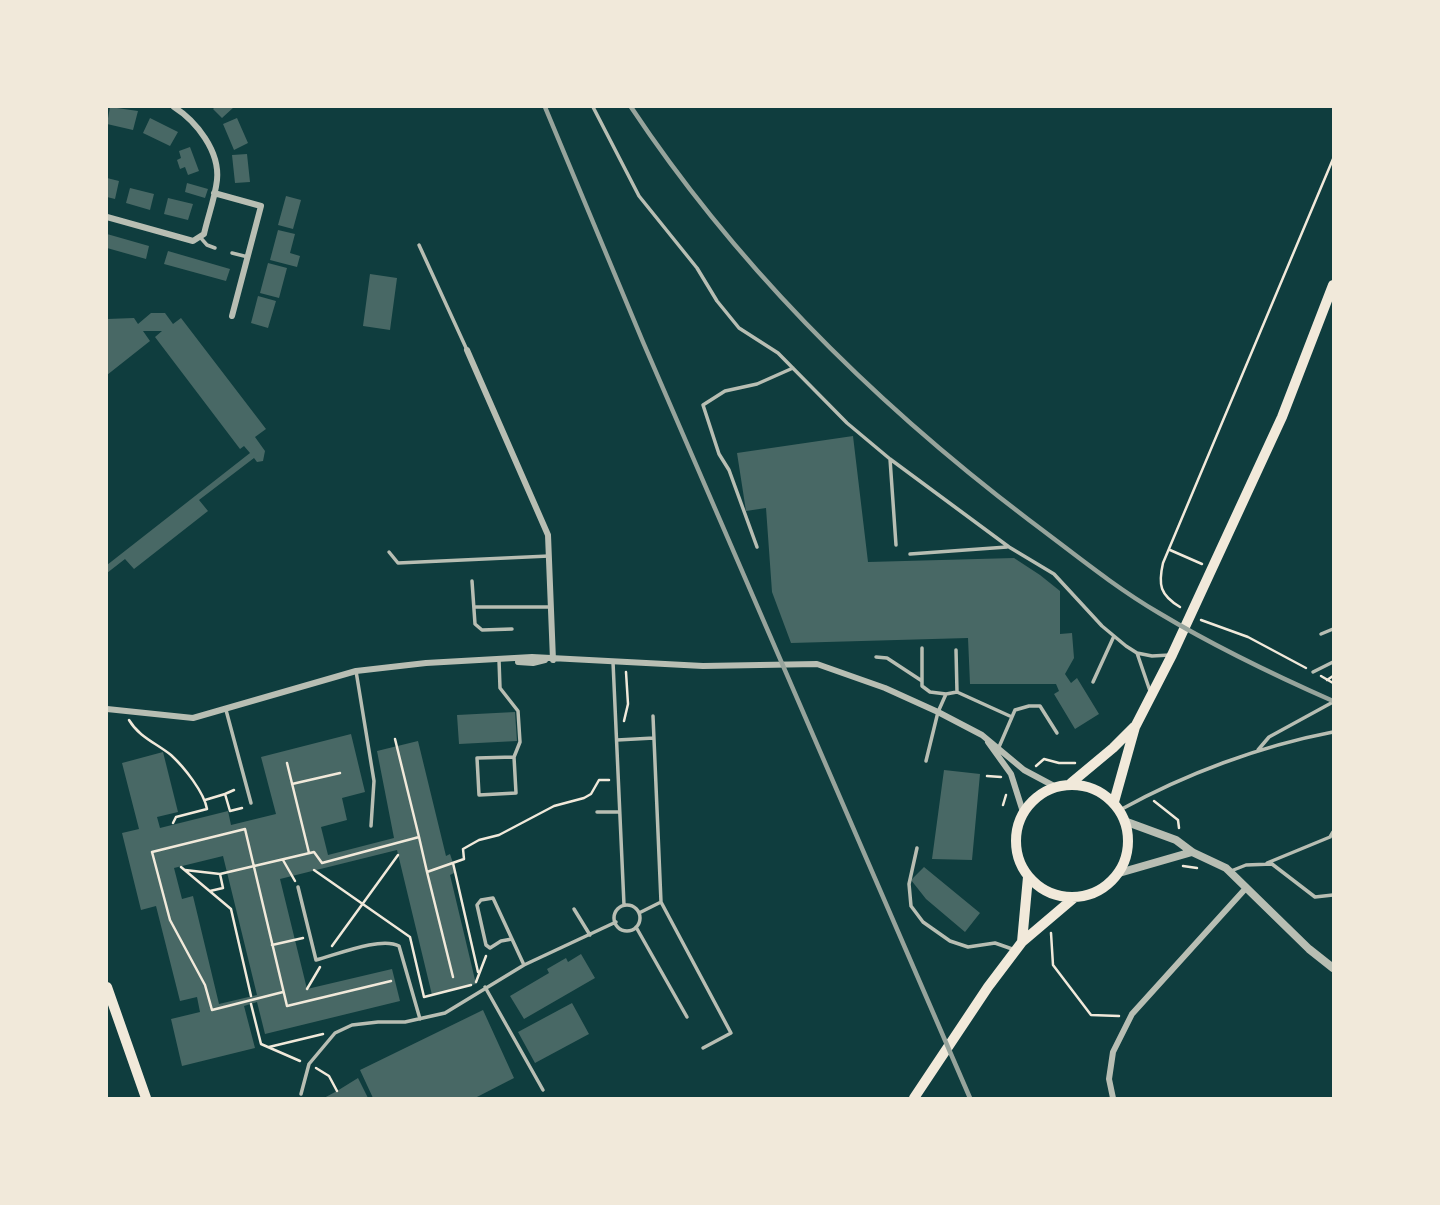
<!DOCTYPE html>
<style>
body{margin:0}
#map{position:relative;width:1440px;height:1205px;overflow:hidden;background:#0f3d3e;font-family:Cabin,sans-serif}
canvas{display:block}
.frame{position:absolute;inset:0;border:108px solid #f1e9da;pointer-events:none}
</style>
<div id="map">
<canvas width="1440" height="1205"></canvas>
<div class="frame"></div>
</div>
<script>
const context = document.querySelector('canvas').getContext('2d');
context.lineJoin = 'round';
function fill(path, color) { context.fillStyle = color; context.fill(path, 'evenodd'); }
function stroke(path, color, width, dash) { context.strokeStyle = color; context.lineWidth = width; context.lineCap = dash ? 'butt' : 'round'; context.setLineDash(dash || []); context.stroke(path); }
const building = new Path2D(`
 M110,107L138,111L133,130L107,124Z
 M215,107H234L222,118L213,109Z
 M150,118L178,132L170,146L143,133Z
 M237,118L248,143L234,150L223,124Z
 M190,147L199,171L188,175L185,167L180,169L177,160L181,158L179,151Z
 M247,154L250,182L235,183L232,155Z
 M107,178L119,181L115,199L107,197Z
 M187,183L208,189L205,198L185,192Z
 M130,188L154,194L150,210L126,203Z
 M286,196L301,200L293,229L278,225Z
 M168,198L193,204L188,220L164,214Z
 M278,230L295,234L290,253L300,256L297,267L270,260Z
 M107,234L149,246L146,259L107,248Z
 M168,251L230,269L226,281L164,264Z
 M268,263L287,268L279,298L260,293Z
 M370,274L397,278L390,330L363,326Z
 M258,296L276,301L268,328L251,323Z
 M151,313H165L173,324L181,318L266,429L255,437L265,451L263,461L257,462L254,458L199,500L208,511L134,569L125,559L107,573V565L250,453L244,446L240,449L155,337L162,331H143L150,341L107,375V319L134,318L138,324Z
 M853,436L868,562L1014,558L1040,575L1060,591V634L1072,633L1074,658L1065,674L1071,683L1077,678L1099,714L1075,729L1054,694L1059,691L1056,684H970L968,638L791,643L772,592L766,508L746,511L737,453Z
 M515,712L517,741L459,744L457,715Z
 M351,734L365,792L342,798L347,820L321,827L328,855L394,838L377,751L418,741L446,856L450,854L456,872L450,875L476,984L432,995L397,850L280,879L307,989L392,969L400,1001L265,1034L257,1002L244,1006L255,1048L182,1066L171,1019L200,1012L197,997L180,1001L156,906L141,910L122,833L139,829L122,763L163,752L178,812L157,817L160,828L228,811L231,825L276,814L261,757ZM223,856L257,995L219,1004L193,896L182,899L174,868Z
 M944,770L980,774L972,860L932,859Z
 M924,867L980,913L965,932L926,899L911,880Z
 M581,954L595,978L524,1019L510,996L549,973L547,969L566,958L568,962Z
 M572,1003L589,1034L535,1063L518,1032Z
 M483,1010L514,1078L475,1098H373L360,1070Z
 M358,1078L368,1098H324L337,1091Z`);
const path = new Path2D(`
 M1170,550L1202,564
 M1180,607C1160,595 1158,585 1163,563L1333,159
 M1201,620L1248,637L1306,668
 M1321,676L1333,683
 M1327,680L1333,676
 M129,720C139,737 156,743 171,755C184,767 204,792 207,809L176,817L173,823
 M624,721L628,704L626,672
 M395,739L419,837
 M287,763L309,853
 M1036,766L1044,759L1059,763H1075
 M987,776L1001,777
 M292,784L340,773
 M225,794L234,790
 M205,800L225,794L230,811L242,808
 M1154,801L1178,820L1179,828
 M1003,805L1006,795
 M283,860L295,881
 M453,863L478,972
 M1183,866L1197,868
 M181,867L231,909L251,996
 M185,870L220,874L223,888L210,891
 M314,870L410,937L424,997L471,985
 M427,872L453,977
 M220,874L314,852L322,863L419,837L427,872L464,859L463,849L479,840L499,835L554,806L584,798L591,794L599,780H609
 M1051,933L1053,965L1091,1015L1119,1016
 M272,945L303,938
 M332,946L398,855
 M476,982L486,956
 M307,989L320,967
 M283,992L212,1010L205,985L170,920L152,852L245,829L287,1006L391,981
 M251,1004L261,1044L300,1061
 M269,1047L323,1034
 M316,1068L329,1076L337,1091`);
const service = new Path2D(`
 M593,107L639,196L697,268L717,301L739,328L778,353L847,423L890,459L1009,547L1054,574L1102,626L1126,646L1137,653L1152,656L1170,655
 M200,237L207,245L215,248
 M419,245L467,350
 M232,253L248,257
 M890,459L896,545
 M757,547L729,470L719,454L703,405L725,391L757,384L793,368
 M389,552L398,563L549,556
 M910,554L1007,547
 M472,581L475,624L482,630L512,629
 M475,607H550
 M1321,634L1333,629
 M922,648V686L930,692L946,694
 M956,650L957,692
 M1137,653L1150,691
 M876,657L887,658L922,681
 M499,660L500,688L518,711L520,742L514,757L516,793L479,795L477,758L514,757
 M613,662L624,905
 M356,671L374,781L371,826
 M1313,672L1333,662
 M1093,682L1114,636
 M226,710L251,803
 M653,716L661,902
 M617,740L654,738
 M999,747L1015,710L1029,706H1040L1057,733
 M1258,750L1269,737L1333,702
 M926,761L938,712L946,694L957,692L1012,717
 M1120,810C1185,774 1260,746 1333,732
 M597,812H619
 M917,848L909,884L911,906L923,922L950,941L968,947L995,943L1015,950
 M1267,863L1330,837L1333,832
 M1231,871L1246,865L1272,864L1315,897L1333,895
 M298,887L316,960C336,955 381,936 399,946L420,1019
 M614 918a13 13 0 1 1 26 0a13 13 0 1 1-26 0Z
 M574,909L590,935
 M639,913L661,902L731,1033L703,1048
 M636,927L687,1017
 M512,939L501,941L490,948L486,945L477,905L481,900L493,898L524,965
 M485,987L543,1090
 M301,1094L309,1064L335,1033L352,1025L378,1022H405L445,1013L524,965L616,922`);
const minor = new Path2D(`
 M214,193L261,206L232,316
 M107,217L193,241L204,234C208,216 215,198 217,180C220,151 196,121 174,107
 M467,350L548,535L553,660
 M518,662L533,663L545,660
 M107,709L193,718L356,671L426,663L532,657L703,666L817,664L885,688L938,712L982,735L1024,770L1054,786
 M988,742L1011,774L1023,812
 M1113,1098L1109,1079L1113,1052L1132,1014L1246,888`);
const tertiary = new Path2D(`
 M1127,822L1176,840L1192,852L1226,868L1309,949L1333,968
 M1119,873L1192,852`);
const secondary = new Path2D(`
 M107,987L146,1098`);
const primary = new Path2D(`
 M1071,783L1113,748L1134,727
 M1016 841a56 56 0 1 1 112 0a56 56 0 1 1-112 0Z
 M1114,802L1135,727L1172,655L1282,417L1333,285
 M1022,942L1028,877
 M914,1098L988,987L1022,942L1075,897`);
const rail = new Path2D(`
 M545,107L643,342L970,1098
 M631,107C738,268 876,404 1029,520C1072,552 1113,586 1159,613C1214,646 1274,675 1333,701`);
fill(building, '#486865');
stroke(path, '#f1e9da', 2.5);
stroke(service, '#b8beb3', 3.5);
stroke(minor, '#b8beb3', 6);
stroke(tertiary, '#b8beb3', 8);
stroke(secondary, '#f1e9da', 10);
stroke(primary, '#f1e9da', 10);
stroke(rail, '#97a49c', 4.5);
</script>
